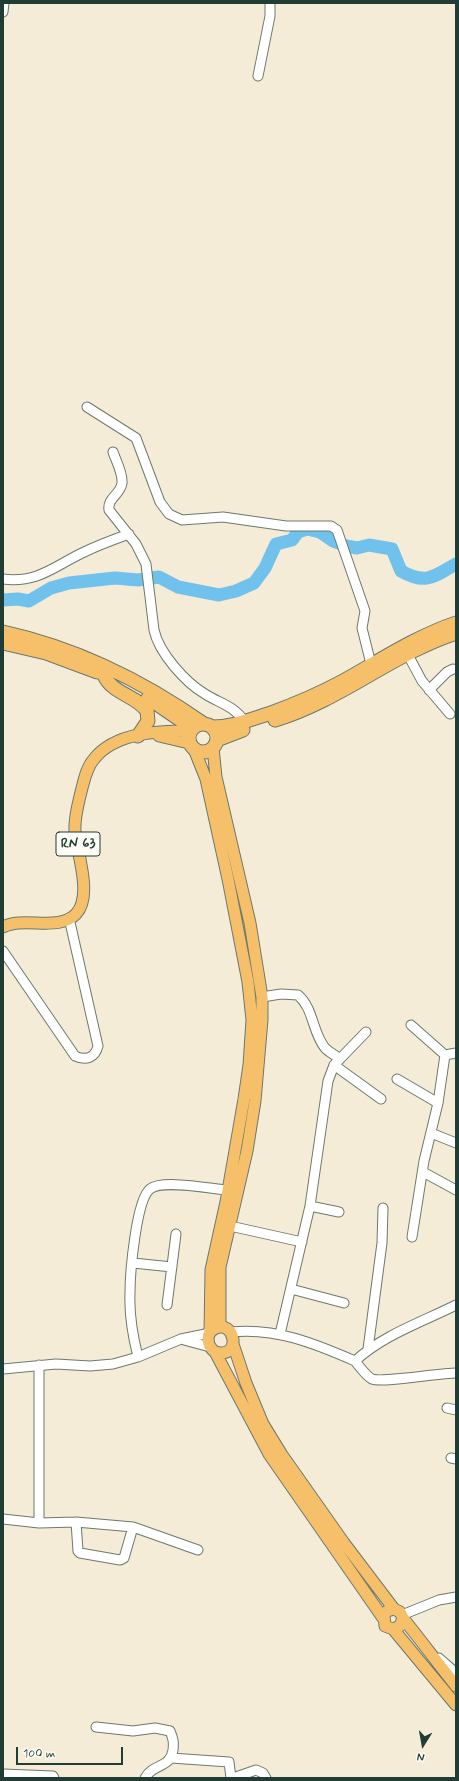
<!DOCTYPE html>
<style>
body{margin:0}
#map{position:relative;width:459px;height:1781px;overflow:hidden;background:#f5ecd7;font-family:Mynerve,sans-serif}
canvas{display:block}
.frame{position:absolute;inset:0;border:4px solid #1f3d34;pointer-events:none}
.north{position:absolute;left:403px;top:1725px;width:40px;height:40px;-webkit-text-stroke:3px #fdfcf7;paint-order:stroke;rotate:191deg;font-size:11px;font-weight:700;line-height:16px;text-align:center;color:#1f3d34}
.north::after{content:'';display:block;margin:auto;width:14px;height:18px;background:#1f3d34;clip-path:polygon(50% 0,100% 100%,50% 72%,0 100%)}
.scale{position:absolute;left:16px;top:1747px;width:107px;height:18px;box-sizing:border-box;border:2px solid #1f3d34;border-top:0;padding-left:5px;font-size:12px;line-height:14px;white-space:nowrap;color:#1f3d34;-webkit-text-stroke:3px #fdfcf7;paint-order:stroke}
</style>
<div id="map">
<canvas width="459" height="1781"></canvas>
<div class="frame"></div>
<div class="north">N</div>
<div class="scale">100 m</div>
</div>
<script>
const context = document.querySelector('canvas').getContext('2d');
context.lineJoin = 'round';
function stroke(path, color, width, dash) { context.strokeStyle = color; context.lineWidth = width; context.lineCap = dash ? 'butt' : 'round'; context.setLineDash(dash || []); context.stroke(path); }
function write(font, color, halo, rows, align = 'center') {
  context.font = font + ' Mynerve,sans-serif'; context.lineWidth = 4; context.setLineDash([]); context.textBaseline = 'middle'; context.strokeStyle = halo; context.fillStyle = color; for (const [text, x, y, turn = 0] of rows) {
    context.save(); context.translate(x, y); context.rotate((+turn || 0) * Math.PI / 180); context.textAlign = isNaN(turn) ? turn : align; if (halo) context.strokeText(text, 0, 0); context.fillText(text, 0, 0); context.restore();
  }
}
const river = new Path2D(`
 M3,600L18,599L29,601L51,588L69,583L115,578L138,580L159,577L178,587L219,595L236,591L254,583L265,568L276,544L292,540L298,532L307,529L320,532L333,541L346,546L357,548L369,545L392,549L401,571C426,585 433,577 456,564`);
const minor = new Path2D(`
 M3,12L4,3
 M258,76L270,16V3
 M87,407L136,438L160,502L169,514L182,520L223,517L286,526H331L337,530L365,611L362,628L371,664
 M113,452C116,461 123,473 122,483C121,494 107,498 109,510L136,544L146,564L154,630C159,653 185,682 205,694C221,704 233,705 245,722
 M3,579C37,583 52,568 80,554C96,546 112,540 129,534
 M407,653L422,681L450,714
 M429,690L447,672L453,669
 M3,951L75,1056C86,1061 95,1058 98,1046L69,918
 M262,997L281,994L298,995C314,1009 312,1032 325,1048C329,1052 335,1055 340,1059
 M411,1025L445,1055L438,1103
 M445,1055L456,1053
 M334,1065L381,1099
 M397,1079L438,1103L424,1161L412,1237
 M431,1133L456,1143
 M423,1172L456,1190
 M310,1206L339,1212
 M230,1226L302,1242
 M133,1263L172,1267
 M291,1289L344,1303
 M167,1305L176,1234
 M231,1332C275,1327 316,1344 355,1361C383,1335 422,1322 456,1305
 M280,1334L310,1206L328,1081L334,1065L366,1032
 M184,1340L210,1347
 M368,1349L382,1243L383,1208
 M138,1357C133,1337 129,1314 130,1293C130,1274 136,1200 150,1189C162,1179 212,1189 228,1190
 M355,1361C360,1367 366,1376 372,1379C383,1383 439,1373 456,1373
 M3,1369L56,1364L90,1366L113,1364L138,1357L181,1339L210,1333
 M447,1408L456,1410
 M451,1458L456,1459
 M3,1519L39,1523L76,1522L133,1527L198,1550
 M76,1522L78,1551L80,1553L120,1560L124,1558L133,1527
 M39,1523V1365
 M402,1615L439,1600L456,1597
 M439,1658L456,1673
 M96,1727L133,1731L155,1728L170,1731C173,1738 174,1742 173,1750C170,1769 153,1763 145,1778
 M171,1758L229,1762L231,1778
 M3,1774L53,1776L54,1778
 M233,1778L256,1770L263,1773L266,1778`);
const major = new Path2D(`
 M159,736L189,743
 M213,748L216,777L250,923L262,997V1020L255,1101L247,1151L220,1267V1327
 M194,749L206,779L228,879L248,982L252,1020L249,1065L244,1099L226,1202L211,1270L210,1332
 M3,927C24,916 59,932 76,914C93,896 77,853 75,831C74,818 78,805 81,792C84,781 86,768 94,759C115,732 159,731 190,731
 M233,1344L246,1383L263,1424L282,1455L344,1543L394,1609
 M215,1352C243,1360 235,1317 214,1329C205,1334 207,1346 215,1352L269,1454L383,1618
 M403,1618L456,1686
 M393,1629L400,1626L403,1618L400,1612L394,1609L387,1611L384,1615L385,1626L393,1629L456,1705`);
const highway = new Path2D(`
 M3,632C76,648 143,681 204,724
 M3,643L46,653L97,672
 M104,675C112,694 136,695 147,711L148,721L138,736
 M148,698L192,728
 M275,720C341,700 392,654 456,633
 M189 738a14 14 0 1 1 28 0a14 14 0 1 1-28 0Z
 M212,727C232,727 249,720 268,714C293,705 319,694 343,681C381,660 415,637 456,623
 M217,740L243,730`);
const shields = [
 [78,844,44]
];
const shieldNames = [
 ["RN 63",78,844]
];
stroke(river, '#70c1ec', 13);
stroke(minor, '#6a7a6d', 11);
stroke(major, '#6a7a6d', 13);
stroke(highway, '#6a7a6d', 15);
stroke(minor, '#fff', 9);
stroke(major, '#f6c06b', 11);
stroke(highway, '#f6c06b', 13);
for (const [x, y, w] of shields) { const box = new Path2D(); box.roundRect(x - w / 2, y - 12, w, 24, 3); context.fillStyle = '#fdfcf7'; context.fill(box); stroke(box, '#1f3d34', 1); }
write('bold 14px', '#1f3d34', null, shieldNames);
</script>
